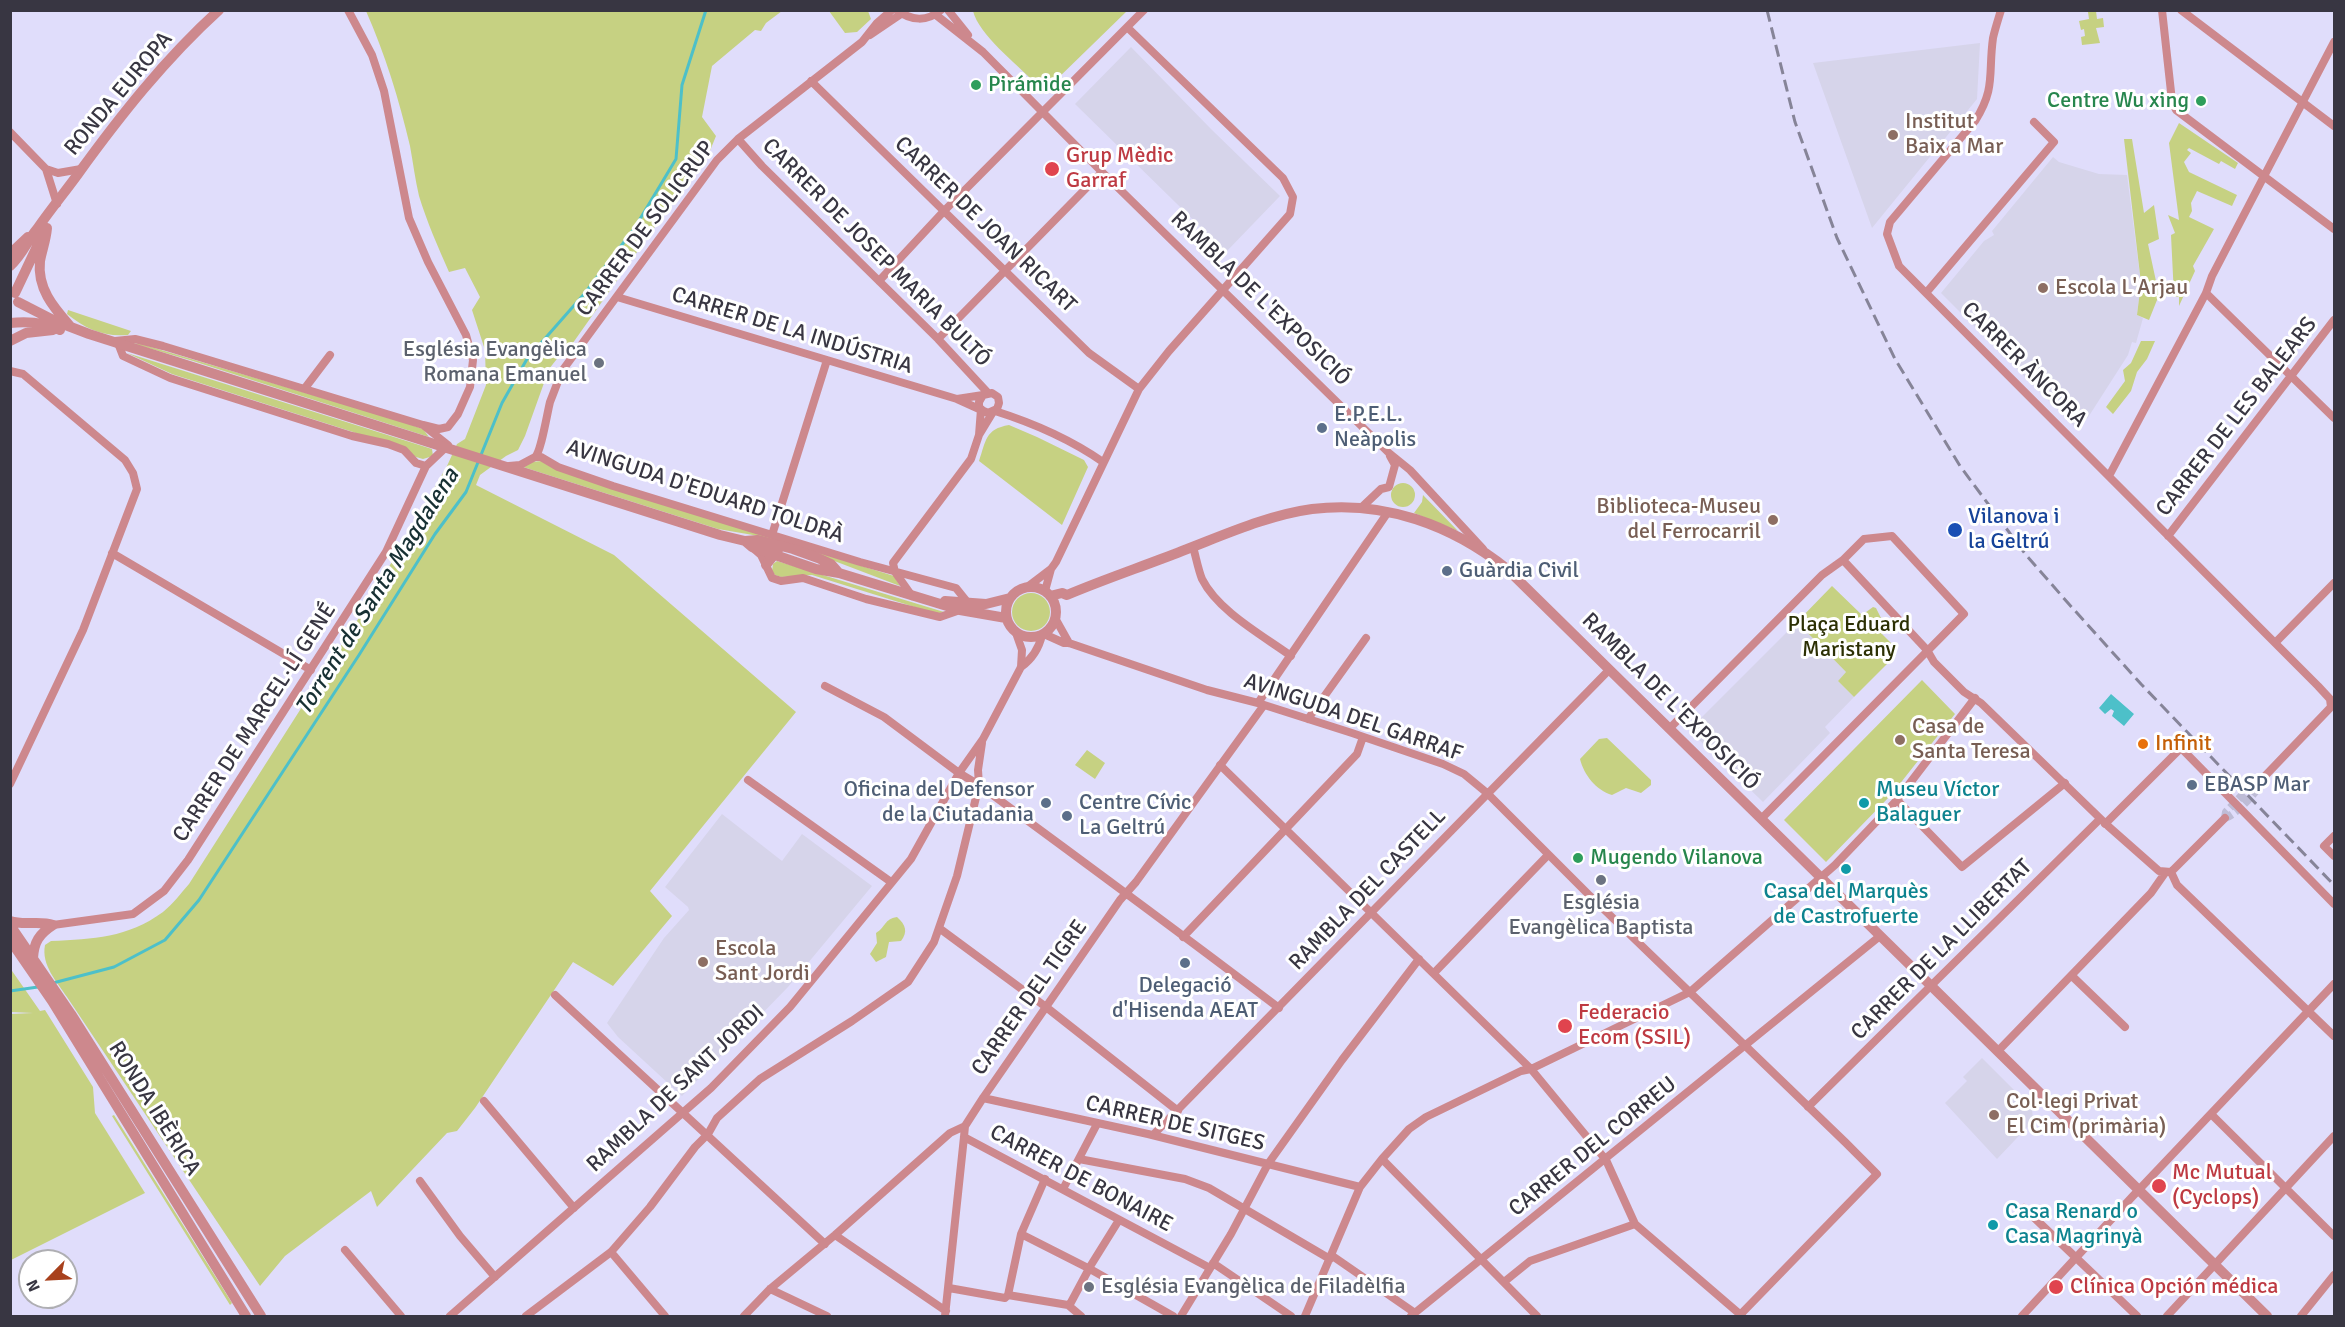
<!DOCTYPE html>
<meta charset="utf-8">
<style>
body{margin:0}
#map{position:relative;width:2345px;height:1327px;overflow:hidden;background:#e0ddfb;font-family:Signika,sans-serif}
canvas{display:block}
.frame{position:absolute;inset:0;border:12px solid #383642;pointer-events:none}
.north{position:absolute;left:18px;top:1249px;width:60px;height:60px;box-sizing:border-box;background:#fff;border:2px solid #afafb3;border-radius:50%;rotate:246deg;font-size:16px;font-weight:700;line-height:24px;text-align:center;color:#383642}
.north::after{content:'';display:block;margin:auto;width:21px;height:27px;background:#a8411d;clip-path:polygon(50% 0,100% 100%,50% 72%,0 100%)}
</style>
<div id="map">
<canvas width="2345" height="1327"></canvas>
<div class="frame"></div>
<div class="north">N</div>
</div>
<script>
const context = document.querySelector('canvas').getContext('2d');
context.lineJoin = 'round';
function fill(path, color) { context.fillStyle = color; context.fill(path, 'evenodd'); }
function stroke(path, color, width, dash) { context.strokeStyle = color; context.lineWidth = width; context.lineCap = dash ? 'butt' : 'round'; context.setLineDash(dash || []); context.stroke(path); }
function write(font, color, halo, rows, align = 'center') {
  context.font = font + ' Signika,sans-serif'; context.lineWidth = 6; context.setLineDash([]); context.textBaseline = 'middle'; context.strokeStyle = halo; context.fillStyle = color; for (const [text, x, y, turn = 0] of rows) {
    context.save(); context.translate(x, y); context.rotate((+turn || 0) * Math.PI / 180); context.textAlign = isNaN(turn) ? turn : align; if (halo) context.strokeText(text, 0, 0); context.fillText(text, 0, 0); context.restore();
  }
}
const education = new Path2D(`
 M1980,43L1977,99L1872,228L1813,63Z
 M1131,47L1211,129L1280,196L1226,252L1075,104Z
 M2053,157L2059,162L2099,174L2127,175L2141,283L2137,315L2143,318L2136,343L2132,342L2128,355L2087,419L2082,414L2074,426L1941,293L1984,241L1994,235L1992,231Z
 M1797,622L1846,672L1838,681L1854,697L1825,727L1830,733L1763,802L1689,730Z
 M722,814L782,861L802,834L872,886L788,987L682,1096L618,1037L607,1023L664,938L689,910L688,907L665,887Z
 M1982,1058L2032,1108L2033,1121L1997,1159L1945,1103L1967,1081L1963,1077Z`);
const green = new Path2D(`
 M366,11H782L766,23L761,31L755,30L712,66L702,117L716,136L707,158L678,194L563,357L560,355L549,369L525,436L518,450L506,456L480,475L476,485L614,555L796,712L650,891L672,916L613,986L573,962L475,1108L457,1131L447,1133L377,1207L371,1191L285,1256L260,1286L67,997C57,982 41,965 45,945L51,941C94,939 127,938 163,912C173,904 181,893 189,884L367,605L447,466L457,444L465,439L486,385L485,350L472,310L480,297L465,268L449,272C438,247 427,222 419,196C415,179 413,162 410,146C399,99 385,54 366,11Z
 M829,11H868L871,19L857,32L845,33Z
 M973,11V10L1127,11L1053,83L1043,86L1034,82C1016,63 979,35 973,11Z
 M2096,11L2097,19L2103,18L2104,27L2096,28L2100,43L2082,45L2081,37L2085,36L2084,29L2081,30L2079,21L2089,19L2088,12Z
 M2179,123L2238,163L2235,169L2221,161L2219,164L2189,148L2187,150L2191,153L2184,162L2189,172L2237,195L2232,206L2197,191L2191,203L2192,211L2189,217L2214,229L2193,266L2195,271L2179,306V297L2174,296L2171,235L2175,233L2168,215L2179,220L2169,143Z
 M2124,139H2132L2144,213L2154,205L2159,239L2148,244L2159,295L2149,320L2137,315L2141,283Z
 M68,310L131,331L128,335C103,337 86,329 67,314Z
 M2141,341H2155L2147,359L2137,372L2131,391L2113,414L2106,407L2125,381L2123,370L2131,363Z
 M131,343L141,344L397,420L423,429L429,437L193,361Z
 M127,353L432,449L433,456L423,459L416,457L353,432L172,374Z
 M1009,425L1037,437L1084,460L1088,467L1062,525L979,461C986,441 985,429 1009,425Z
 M541,461L771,538L894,576L900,586L816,554L753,535L718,529L523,467L531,462Z
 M1391 495a12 12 0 1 1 24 0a12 12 0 1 1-24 0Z
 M1423,495L1458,531L1414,513L1422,502Z
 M777,561L944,612L937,614L812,575L781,577L775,575L772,571L773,564Z
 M1832,586L1862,615L1873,607L1876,608L1881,618L1874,626L1897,649L1894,652L1896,655L1854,697L1838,681L1846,672L1797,622Z
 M1012 612a19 19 0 1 1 38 0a19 19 0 1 1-38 0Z
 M1922,680L1955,714L1891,795L1826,862L1784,820Z
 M1607,738L1651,780V785L1641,793L1626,788L1612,795C1596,790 1584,775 1580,759L1599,739Z
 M1087,750L1105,763L1095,779L1075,765Z
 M897,917C906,925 908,932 901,941L889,942L886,957L876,962L870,954L877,943L876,933C886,927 884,919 897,917Z
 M10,968L40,1011L45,1010L93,1087L95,1113L145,1193L11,1260V1014L33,1013L11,1012Z
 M114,1115L232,1303L230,1305L112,1116Z`);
const water = new Path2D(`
 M2111,694L2134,714L2124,726L2112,716L2114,711L2111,709L2105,714L2099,708Z`);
const stream = new Path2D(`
 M53,983L114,967L165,940L199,900L359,655L435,534L466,492L502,403L527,359L585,293L634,229L676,159L682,85L706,10
 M10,991L38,987`);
const minorTunnel = new Path2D(`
 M2225,818C2236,815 2261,788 2264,777
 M2225,818L2226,812L2258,779L2264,777`);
const minor = new Path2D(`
 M348,10L372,55L384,91L409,218L428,262L466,335L473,360L470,387L458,414L448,427L439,429L423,425
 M897,10C911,21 927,22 941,10
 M948,10L968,35
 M2001,10C1998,20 1995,29 1993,38C1988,74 1996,88 1975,121L1890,222L1887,234L1899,266L2318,686L2330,699L2331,707
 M2162,10L2172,101L2176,110L2334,229
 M2181,10L2334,126
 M936,15L983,52L1102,172L1389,453L1410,470L1483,549
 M870,35L901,14
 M811,81L1089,353L1139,389
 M10,132L46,169L58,173L81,169
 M738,139L762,166L938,339L988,393
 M46,169L57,204
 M879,281L944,211L1144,10
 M1926,293L2054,142L2034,122
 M2206,293L2334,418
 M617,297L957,399L988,413L997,409L999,403L998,397L992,393L983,395L979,402V408
 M938,339L1102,172
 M115,341L135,339L163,346L423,425L448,445
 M118,343L123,356L170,378L352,436L388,444L404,450L416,463L426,466
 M10,371L23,374L125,460L133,473L137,489L83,630L10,784
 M305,388L330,355
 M957,399L983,395
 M995,411C1033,423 1070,439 1103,462
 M979,435L993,412
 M535,457C541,452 547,414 550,402C554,392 558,381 562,371L717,160L738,139L862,42L877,23L892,10
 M509,466L520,465L535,457H541L558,467L613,486L860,562L956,588L968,603
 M2109,476L2206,293L2212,276L2334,42
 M1362,507L1381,489L1389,487L1395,465L1390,456
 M772,535L827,360
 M2168,536L2334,320
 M1193,547C1196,557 1198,569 1202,579C1218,611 1262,635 1291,656
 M754,549L761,555L772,578L781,581L803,578L866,599L940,617L960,610
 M112,553L311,670
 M1843,560L1927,650L1934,662L1964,692L1981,703L2108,826L2159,871L2171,872L2225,818
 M1026,588L1051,569L1056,562L1139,389L1169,351L1290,214L1293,197L1283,178L1128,28
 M1045,591L1051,569
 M912,596L895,572L893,563L971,459L979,435L981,409
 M1055,618L1069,643
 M1044,634L1064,643H1069L1207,690L1258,703L1352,733L1443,764L1464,774L1487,793L1589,895L1845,1142L1877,1174L1739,1316
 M2275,643L2334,583
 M1021,667C1032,659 1039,648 1042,635
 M825,686L884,717L959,773L979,785C1080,859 1180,933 1279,1008
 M1258,703L1388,512
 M1308,719L1366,638
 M1669,729L1822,575L1843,560L1864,539L1892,536L1964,614L1761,819
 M1220,765L1531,1069L1606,1160L1635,1224L1742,1316
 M2264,777L2331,707
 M748,780L891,882
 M1897,800L1962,867L2065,783
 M2105,824L2181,748L2334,904
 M2334,836L2324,846L2334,856
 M2171,872L2177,885L2334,1036
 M53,925L133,914L164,891L188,860L386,552L426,466L446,447
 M939,928L1046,1007L1178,1111
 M1183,937L1357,754L1363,737
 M1434,973L1548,855
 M2072,976L2125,1027
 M555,995L825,1244
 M1998,1051L2151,893L2165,873
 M983,1098L1148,1134L1360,1187
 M484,1101L574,1208
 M1808,1107L2100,819
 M2211,1114L2334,1236
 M1153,1135L1609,670
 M964,1137L1210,1268
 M1079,1159L1185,1179L1209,1188L1330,1259
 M1382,1159L1537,1316
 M420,1181L460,1236L495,1277
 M1063,1189L1097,1124
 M2024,1208L2137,1316
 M1021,1234L1090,1269L1173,1316
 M835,1235L946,1311
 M345,1250L401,1316
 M611,1252L665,1316
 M1331,1255L1415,1313
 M1213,1263L1291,1316
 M1504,1282L1530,1261L1635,1224
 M949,1288L1005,1298L1008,1295L1021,1234L1045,1179
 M770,1289L827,1316
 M1008,1295L1068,1305L1081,1316
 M1069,1306L1091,1265L1119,1220
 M450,1316L711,1088L790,1007L911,859L959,773L983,739L1021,667L1022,650L1016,633
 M526,1316L611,1252L650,1207L695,1147L708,1134L717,1118L760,1079L852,1021L908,982L934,942L957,876L979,785L978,770L982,743
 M744,1316L770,1289L835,1235L950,1133L965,1126
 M945,1316L964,1137L965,1126L983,1098L1120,900L1136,882L1264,705
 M1181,1316L1231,1234L1268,1164L1342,1060L1419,959
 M1305,1316L1360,1187L1382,1159L1409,1129L1426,1117L1521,1071L1531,1069L1690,992L1835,865L1897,800L1975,698
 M1411,1316L1880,936
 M2022,1316L2132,1197L2334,984
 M2167,1316L2334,1136
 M2301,1316L2334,1275`);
const tertiary = new Path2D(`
 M47,228C46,240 42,250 40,261C37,288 53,307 70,326
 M10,254L28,237
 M10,266C23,254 27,241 37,229C50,210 65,192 78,174C120,116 165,59 219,10
 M15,293L42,236
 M18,302L55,321L89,334L720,535L745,541L758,540L793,549L818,558L831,564L839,573
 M10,323C28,321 44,322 60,330
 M10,341L26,333L53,330
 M745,541L752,547L816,569L839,573L960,610L1006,618
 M766,565L778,550
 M1006 612a25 25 0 1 1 50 0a25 25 0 1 1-50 0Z
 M1050,596L1062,593L1067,595C1105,579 1144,566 1182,551C1224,535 1268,515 1312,509C1384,500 1452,525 1507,569L2267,1316
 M945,601L986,604L1010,598
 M10,921C25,926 39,920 53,925
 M10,925L71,1014L261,1316
 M10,940L52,1001L246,1316
 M33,958C34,942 39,934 53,925`);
const rail = new Path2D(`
 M1767,10L1795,122L1837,238L1895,359L1960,466L2026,555L2068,603L2141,684L2334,885`);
const markers = [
 [976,85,6,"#2e9e5b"],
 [2201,101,6,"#2e9e5b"],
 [1893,135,6,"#8d6e63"],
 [1052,169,8,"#e0444e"],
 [2043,288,6,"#8d6e63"],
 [599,363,6,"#6b7280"],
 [1322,428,6,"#5c6f8a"],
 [1773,520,6,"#8d6e63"],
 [1955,530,8,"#1a4fb4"],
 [1447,571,6,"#5c6f8a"],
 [1900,740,6,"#8d6e63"],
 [2143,744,6,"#e8710a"],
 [2192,785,6,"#5c6f8a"],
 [1046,803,6,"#5c6f8a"],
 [1864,803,6,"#0f9aa8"],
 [1067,816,6,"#5c6f8a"],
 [1578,858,6,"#2e9e5b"],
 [1846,869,6,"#0f9aa8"],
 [1601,880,6,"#6b7280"],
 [703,962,6,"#8d6e63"],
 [1185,963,6,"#5c6f8a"],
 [1565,1026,8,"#e0444e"],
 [1994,1115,6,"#8d6e63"],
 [2159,1186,8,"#e0444e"],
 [1993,1225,6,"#0f9aa8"],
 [1089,1287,6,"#6b7280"],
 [2056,1287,8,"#e0444e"]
];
const leisureNames = [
 ["Pirámide",988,85],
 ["Centre Wu xing",2189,101,"right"],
 ["Mugendo Vilanova",1590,858]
];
const streetNames = [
 ["RONDA EUROPA",119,94,-50],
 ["CARRER DE JOAN RICART",985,225,44],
 ["CARRER DE SOLICRUP",646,229,-53],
 ["CARRER DE JOSEP MARIA BULTÓ",876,253,45],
 ["RAMBLA DE L'EXPOSICIÓ",1260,299,44],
 ["CARRER DE LA INDÚSTRIA",792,331,17],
 ["CARRER ÀNCORA",2024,365,45],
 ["CARRER DE LES BALEARS",2237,417,-52],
 ["AVINGUDA D'EDUARD TOLDRÀ",705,492,18],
 ["RAMBLA DE L'EXPOSICIÓ",1670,702,45],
 ["AVINGUDA DEL GARRAF",1353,718,19],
 ["CARRER DE MARCEL·LÍ GENÉ",255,723,-57],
 ["RAMBLA DEL CASTELL",1368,890,-46],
 ["CARRER DE LA LLIBERTAT",1942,950,-45],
 ["CARRER DEL TIGRE",1030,998,-55],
 ["RAMBLA DE SANT JORDI",676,1089,-43],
 ["RONDA IBÈRICA",154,1109,58],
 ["CARRER DE SITGES",1175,1124,13],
 ["CARRER DEL CORREU",1593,1147,-39],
 ["CARRER DE BONAIRE",1081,1179,28]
];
const educationNames = [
 ["Institut",1905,122],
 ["Baix a Mar",1905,147],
 ["Escola L'Arjau",2055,288],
 ["Biblioteca-Museu",1761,507,"right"],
 ["del Ferrocarril",1761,532,"right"],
 ["Casa de",1912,727],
 ["Santa Teresa",1912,752],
 ["Escola",715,949],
 ["Sant Jordi",715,974],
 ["Col·legi Privat",2006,1102],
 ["El Cim (primària)",2006,1127]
];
const healthNames = [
 ["Grup Mèdic",1066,156],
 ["Garraf",1066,181],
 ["Federacio",1578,1013],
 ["Ecom (SSIL)",1578,1038],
 ["Mc Mutual",2172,1173],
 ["(Cyclops)",2172,1198],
 ["Clínica Opción médica",2070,1287]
];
const worshipNames = [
 ["Església Evangèlica",587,350],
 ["Romana Emanuel",587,375],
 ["Església",1601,903,"center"],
 ["Evangèlica Baptista",1601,928,"center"],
 ["Església Evangèlica de Filadèlfia",1101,1287,"left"]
];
const serviceNames = [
 ["E.P.E.L.",1334,415],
 ["Neàpolis",1334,440],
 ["Guàrdia Civil",1459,571],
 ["EBASP Mar",2204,785],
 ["Oficina del Defensor",1034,790,"right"],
 ["de la Ciutadania",1034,815,"right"],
 ["Centre Cívic",1079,803],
 ["La Geltrú",1079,828],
 ["Delegació",1185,986,"center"],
 ["d'Hisenda AEAT",1185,1011,"center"]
];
const transitNames = [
 ["Vilanova i",1968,517],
 ["la Geltrú",1968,542]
];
const parkNames = [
 ["Plaça Eduard",1849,625],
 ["Maristany",1849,650]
];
const foodNames = [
 ["Infinit",2155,744]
];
const cultureNames = [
 ["Museu Víctor",1876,790],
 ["Balaguer",1876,815],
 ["Casa del Marquès",1846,892,"center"],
 ["de Castrofuerte",1846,917,"center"],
 ["Casa Renard o",2005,1212],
 ["Casa Magrinyà",2005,1237]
];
const waterNames = [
 ["Torrent de Santa Magdalena",378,592,-58]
];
fill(education, '#d6d4ea');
fill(green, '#c6d182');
fill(water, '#4dc0c9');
stroke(stream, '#4dc0c9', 3);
stroke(minorTunnel, '#bebcd6', 8, [8, 4]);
stroke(minor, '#cd888d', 8);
stroke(tertiary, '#cd888d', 10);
stroke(rail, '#868498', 3, [12, 6]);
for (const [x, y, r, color] of markers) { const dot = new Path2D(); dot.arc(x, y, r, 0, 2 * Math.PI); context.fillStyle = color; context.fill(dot); stroke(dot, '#fff', 2); }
write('22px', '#27864d', '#fff', leisureNames, 'left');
write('22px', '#383642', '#fff', streetNames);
write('22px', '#785e54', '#fff', educationNames, 'left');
write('22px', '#be3a42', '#fff', healthNames, 'left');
write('22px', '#5b616d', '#fff', worshipNames, 'right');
write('22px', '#4e5e75', '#fff', serviceNames, 'left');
write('22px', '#164399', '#fff', transitNames, 'left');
write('22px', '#2c3004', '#fff', parkNames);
write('22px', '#c56008', '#fff', foodNames, 'left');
write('22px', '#0d838f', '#fff', cultureNames, 'left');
write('italic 24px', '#173033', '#fff', waterNames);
</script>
